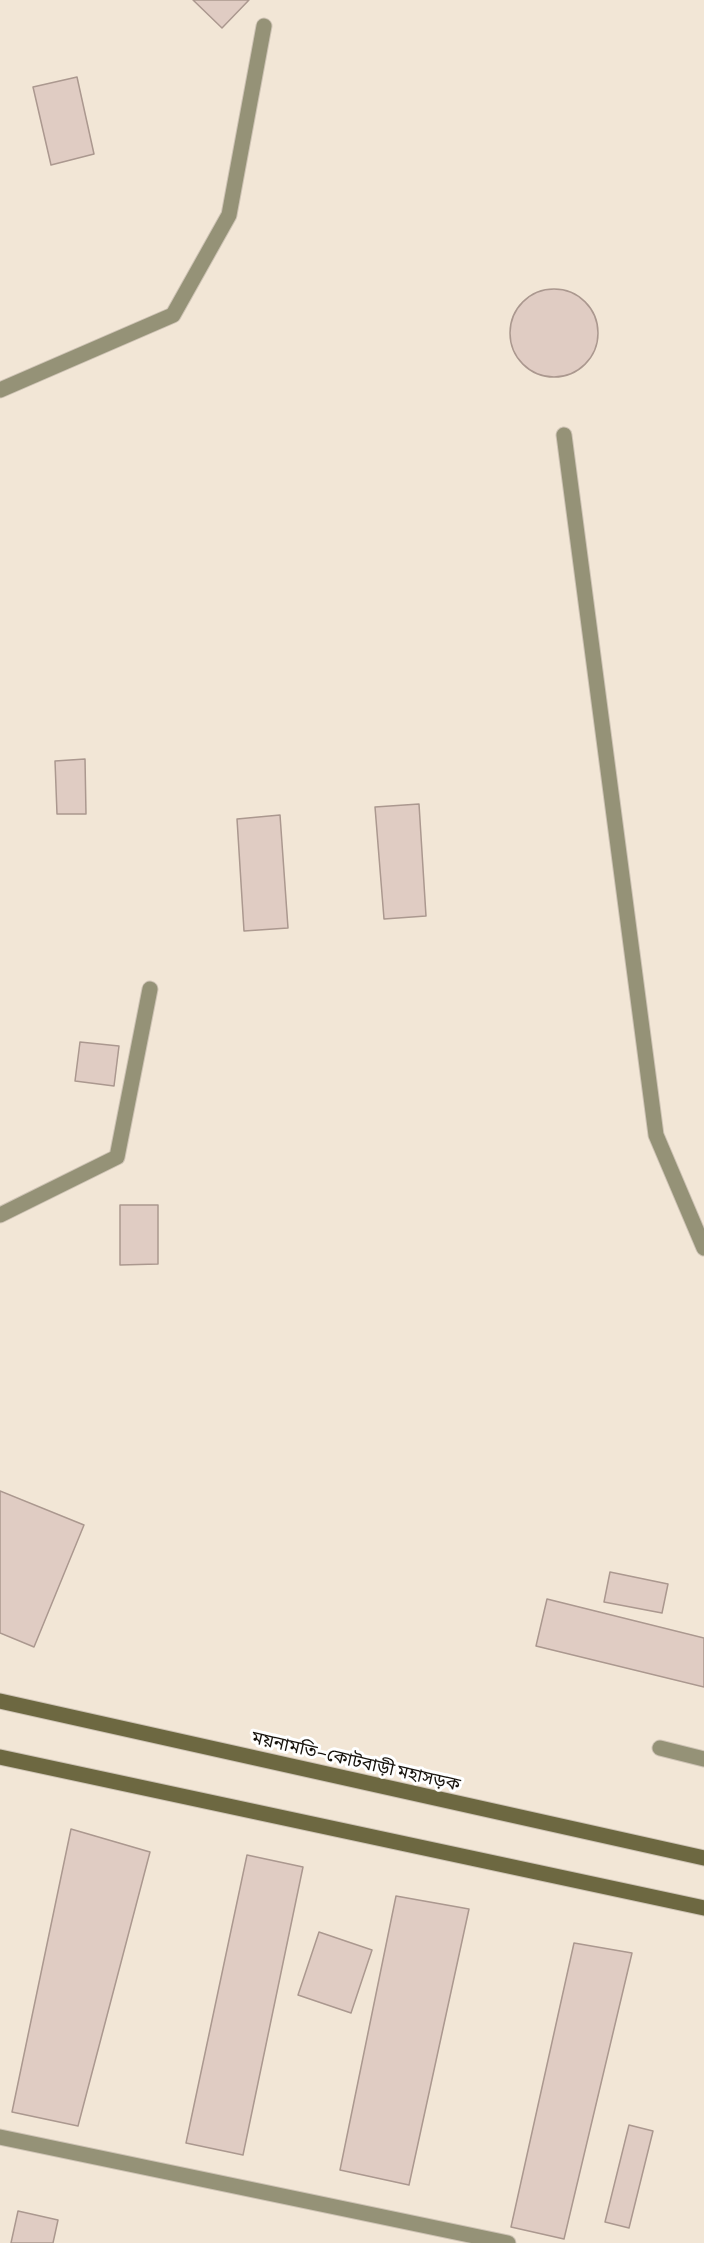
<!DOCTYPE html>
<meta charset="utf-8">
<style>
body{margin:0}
canvas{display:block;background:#f2e6d6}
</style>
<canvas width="704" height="2243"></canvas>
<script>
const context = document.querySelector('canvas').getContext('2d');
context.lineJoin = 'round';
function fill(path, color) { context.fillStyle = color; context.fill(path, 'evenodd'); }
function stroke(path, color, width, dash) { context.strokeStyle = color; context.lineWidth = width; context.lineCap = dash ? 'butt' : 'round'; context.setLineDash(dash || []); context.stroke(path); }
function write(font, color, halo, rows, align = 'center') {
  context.font = font + ' Commissioner,"Noto Sans Bengali",sans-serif'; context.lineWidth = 6; context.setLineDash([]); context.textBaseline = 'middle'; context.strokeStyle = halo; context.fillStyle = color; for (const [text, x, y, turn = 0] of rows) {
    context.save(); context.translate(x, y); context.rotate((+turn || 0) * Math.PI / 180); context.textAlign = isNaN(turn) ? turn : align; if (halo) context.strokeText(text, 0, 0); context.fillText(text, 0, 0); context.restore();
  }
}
const building = new Path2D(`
 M193,0H249L222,28Z
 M77,77L94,154L51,165L33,87Z
 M510 333a44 44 0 1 1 88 0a44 44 0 1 1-88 0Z
 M85,759L86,814H57L55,761Z
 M419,804L426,916L384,919L375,807Z
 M280,815L288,928L244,931L237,819Z
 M80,1042L119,1046L114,1086L75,1081Z
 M120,1205H158V1264L120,1265Z
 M0,1491L84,1525L34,1647L0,1633Z
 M610,1572L668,1584L662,1613L604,1602Z
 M547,1599L704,1638V1687L536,1646Z
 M71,1829L150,1852L78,2126L12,2112Z
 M247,1855L303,1867L243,2155L186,2143Z
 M396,1896L469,1909L409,2185L340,2170Z
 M319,1932L372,1950L351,2013L298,1995Z
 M574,1943L632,1953L564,2239L511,2227Z
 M629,2125L653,2131L629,2228L605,2222Z
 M18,2211L58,2220L53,2243H11Z`);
const lane = new Path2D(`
 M564,435L656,1135L704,1248
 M660,1748L704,1759`);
const street = new Path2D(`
 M0,390L173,315L229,215L264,26
 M0,1215L117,1157L150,989
 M0,2137L508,2243`);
const secondary = new Path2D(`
 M0,1701L704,1858
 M0,1757L704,1908`);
const streetNames = [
 ["ময়নামতি–কোটবাড়ী মহাসড়ক",356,1761,13]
];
fill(building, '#e0ccc3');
stroke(building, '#ab988f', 1.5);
stroke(lane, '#cfc4b6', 17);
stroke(street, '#cfc4b6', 17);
stroke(secondary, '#cfc4b6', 17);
stroke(lane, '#959277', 15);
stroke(street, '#959277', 15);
stroke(secondary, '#6d6841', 15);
write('18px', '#15110b', '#fff', streetNames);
</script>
